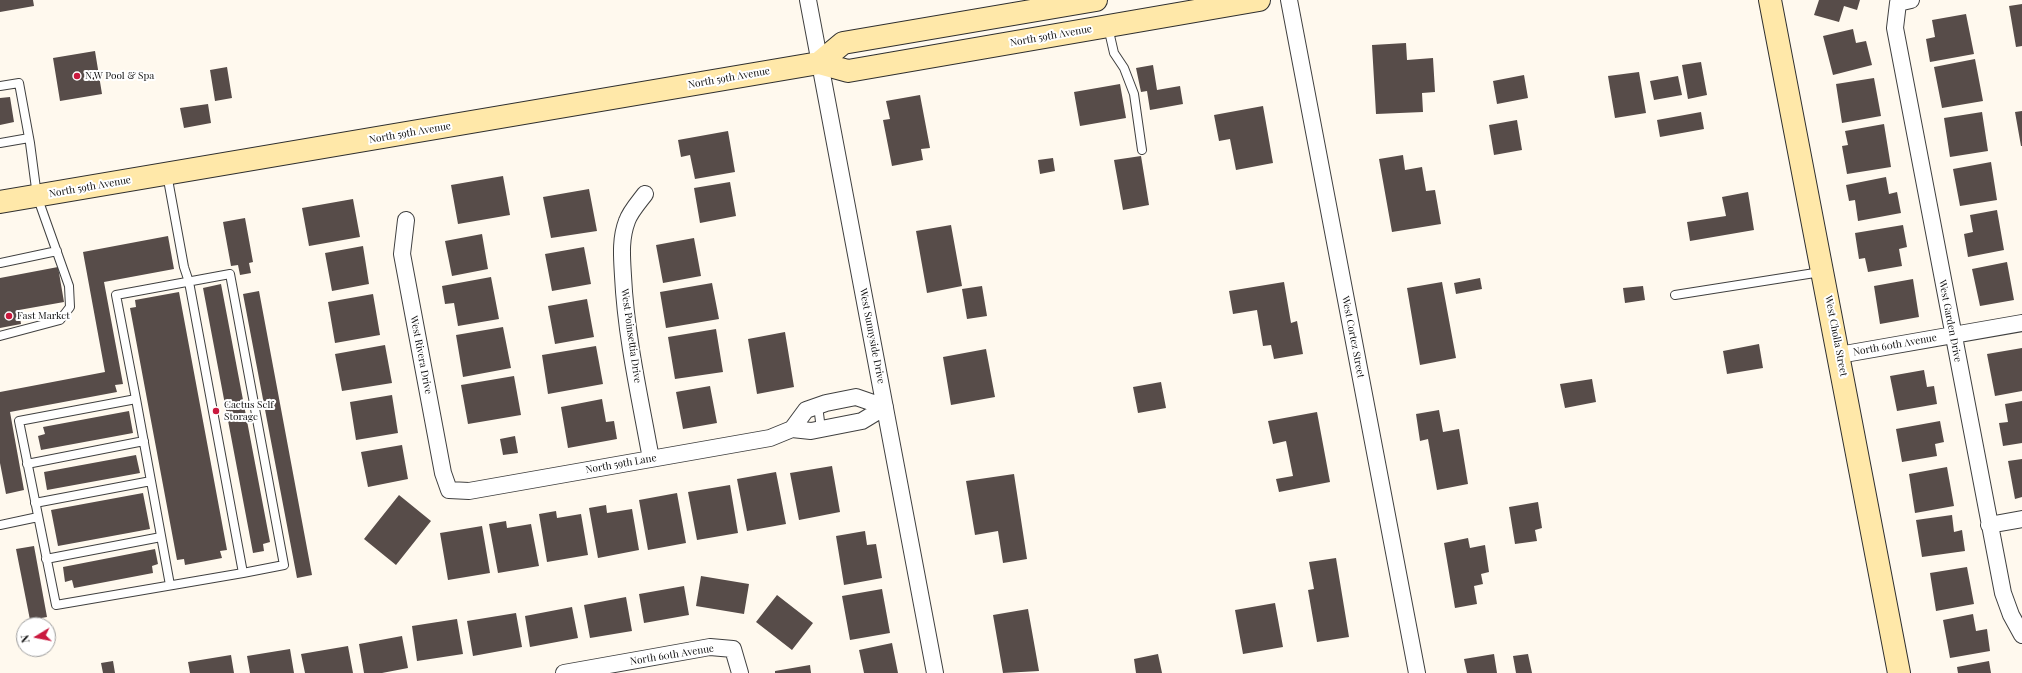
<!DOCTYPE html>
<style>
body{margin:0}
#map{position:relative;width:2022px;height:673px;overflow:hidden;background:#fff9ee;font-family:"Playfair Display",serif}
canvas{display:block}
.north{position:absolute;left:16px;top:617px;width:40px;height:40px;box-sizing:border-box;background:#fff;border:1px solid #9e9e9e;border-radius:50%;rotate:260deg;font-size:11px;font-weight:700;line-height:16px;text-align:center;color:#0d0d0d}
.north::after{content:'';display:block;margin:auto;width:14px;height:18px;background:#ca193e;clip-path:polygon(50% 0,100% 100%,50% 72%,0 100%)}
</style>
<div id="map">
<canvas width="2022" height="673"></canvas>
<div class="north">N</div>
</div>
<script>
const context = document.querySelector('canvas').getContext('2d');
context.lineJoin = 'round';
function fill(path, color) { context.fillStyle = color; context.fill(path, 'evenodd'); }
function stroke(path, color, width, dash) { context.strokeStyle = color; context.lineWidth = width; context.lineCap = dash ? 'butt' : 'round'; context.setLineDash(dash || []); context.stroke(path); }
function write(font, color, halo, rows, align = 'center') {
  context.font = font + ' "Playfair Display",serif'; context.lineWidth = 4; context.setLineDash([]); context.textBaseline = 'middle'; context.strokeStyle = halo; context.fillStyle = color; for (const [text, x, y, turn = 0] of rows) {
    context.save(); context.translate(x, y); context.rotate((+turn || 0) * Math.PI / 180); context.textAlign = isNaN(turn) ? turn : align; if (halo) context.strokeText(text, 0, 0); context.fillText(text, 0, 0); context.restore();
  }
}
const building = new Path2D(`
 M0,0H33L34,6L0,12Z
 M1819,0H1860L1857,10L1844,6L1839,22L1814,15Z
 M2022,4V46L2016,47L2009,6Z
 M1966,14L1974,54L1930,62L1926,39L1935,37L1932,20Z
 M1853,29L1856,43L1866,41L1872,65L1833,75L1823,36Z
 M1406,43L1407,60L1433,58L1435,92L1422,93L1423,112L1376,114L1372,45Z
 M95,51L102,94L60,101L53,58Z
 M1975,59L1983,101L1942,108L1934,67Z
 M1701,62L1707,95L1688,99L1682,65Z
 M1153,65L1157,90L1180,86L1183,104L1150,110L1147,91L1141,92L1136,68Z
 M227,67L232,98L215,101L210,70Z
 M1639,72L1646,113L1615,118L1608,76Z
 M1524,75L1528,98L1497,104L1493,81Z
 M1678,76L1682,95L1654,100L1650,81Z
 M1874,78L1881,116L1842,123L1836,84Z
 M1120,84L1126,118L1080,126L1074,92Z
 M920,95L930,148L921,149L923,160L892,166L883,120L890,119L886,101Z
 M10,97L14,122L0,125V98Z
 M208,104L211,123L184,128L180,108Z
 M1263,106L1273,163L1236,170L1230,139L1219,141L1214,115Z
 M2022,111V146H2021L2015,112Z
 M1701,112L1704,129L1660,137L1657,120Z
 M1982,112L1988,151L1950,157L1944,118Z
 M1517,120L1522,150L1494,155L1489,125Z
 M1884,124L1891,167L1847,174L1842,146L1848,145L1845,131Z
 M728,131L735,172L695,179L690,155L681,157L678,140Z
 M1403,155L1405,170L1422,167L1426,191L1435,190L1441,224L1392,232L1379,159Z
 M1141,156L1149,205L1123,210L1114,160Z
 M1053,158L1055,171L1040,174L1038,160Z
 M1991,162L1997,200L1960,206L1953,169Z
 M503,176L510,215L458,224L451,185Z
 M1886,177L1889,194L1897,192L1901,213L1858,221L1855,200L1849,201L1846,185Z
 M730,182L736,216L700,223L694,188Z
 M589,189L597,231L551,238L543,197Z
 M1748,192L1754,230L1690,241L1687,222L1726,216L1722,197Z
 M353,199L360,237L309,246L302,208Z
 M1997,210L2004,250L1968,257L1964,234L1973,232L1970,215Z
 M245,218L253,262L249,263L251,273L240,275L238,265L231,266L223,222Z
 M951,225L962,286L927,293L916,231Z
 M1903,225L1907,247L1899,249L1902,266L1868,272L1865,258L1859,259L1855,233Z
 M482,234L488,269L452,276L445,241Z
 M168,236L174,269L104,282L123,384L115,385L117,392L10,412L24,490L6,494L0,463V392L105,372L83,252Z
 M694,238L701,276L663,283L656,245Z
 M363,246L369,284L332,291L325,253Z
 M584,247L591,284L552,291L545,254Z
 M2007,262L2014,300L1980,306L1972,269Z
 M58,267L64,302L19,310L21,324L0,328V278Z
 M491,277L499,319L458,326L454,303L445,304L442,286Z
 M1480,278L1482,289L1456,294L1454,283Z
 M1913,279L1919,317L1880,324L1874,286Z
 M1284,282L1291,323L1297,321L1303,354L1274,359L1271,345L1263,346L1257,310L1233,314L1229,291Z
 M1442,282L1456,358L1420,365L1407,288Z
 M712,283L719,319L666,328L660,292Z
 M221,284L270,542L263,544L264,551L253,553L203,288Z
 M982,286L987,316L967,319L962,289Z
 M1643,286L1645,300L1625,303L1623,288Z
 M259,291L312,575L297,578L243,294Z
 M179,292L227,550L220,551L222,558L185,565L184,559L177,560L130,308L136,307L135,300Z
 M373,294L380,335L335,343L328,302Z
 M587,299L594,337L555,344L548,306Z
 M503,327L511,368L463,377L456,335Z
 M716,329L723,372L675,379L668,337Z
 M785,332L794,387L757,394L748,339Z
 M1759,344L1763,368L1727,374L1723,351Z
 M385,345L392,383L342,391L335,354Z
 M596,346L603,384L548,394L542,355Z
 M2022,348V391L1995,396L1987,354Z
 M986,349L995,397L951,405L943,357Z
 M1924,370L1927,387L1934,386L1937,404L1897,411L1890,376Z
 M514,376L521,415L468,424L461,385Z
 M1592,379L1596,402L1565,408L1560,384Z
 M1161,382L1166,408L1138,413L1133,387Z
 M710,386L717,423L683,429L676,392Z
 M392,395L398,433L356,440L350,402Z
 M602,399L606,422L614,421L617,439L568,448L561,407Z
 M2022,401V443L2003,446L1999,423L2008,422L2005,404Z
 M1439,410L1443,432L1459,429L1468,484L1437,490L1428,439L1420,441L1416,414Z
 M129,411L133,433L41,450L38,436L45,434L43,427Z
 M1317,412L1330,482L1279,492L1276,479L1293,476L1286,441L1273,444L1268,421Z
 M1940,421L1944,442L1935,444L1937,456L1902,462L1896,429Z
 M515,436L518,453L503,455L500,439Z
 M402,445L408,479L368,487L361,452Z
 M136,455L140,473L47,490L44,472Z
 M2022,459V497L2015,499L2008,461Z
 M832,466L840,512L799,520L790,473Z
 M1947,467L1954,506L1915,513L1909,474Z
 M776,472L786,524L747,531L737,479Z
 M1014,474L1027,559L1003,563L998,531L975,535L966,481Z
 M730,485L738,533L697,540L688,492Z
 M143,493L150,529L58,546L51,510Z
 M677,493L686,543L648,550L639,500Z
 M399,495L431,521L396,565L364,539Z
 M1538,502L1542,528L1535,530L1537,541L1515,544L1509,507Z
 M606,505L607,513L632,509L639,550L598,558L589,508Z
 M556,511L557,518L581,514L588,555L547,562L539,514Z
 M1952,515L1954,532L1962,530L1965,551L1922,557L1916,520Z
 M506,521L507,528L531,524L539,566L498,573L489,524Z
 M482,526L490,573L448,580L440,533Z
 M865,531L867,545L876,544L882,578L844,585L836,536Z
 M1468,538L1470,548L1485,545L1489,572L1481,574L1483,584L1474,586L1477,604L1455,608L1444,543Z
 M34,546L47,617L30,620L16,549Z
 M155,549L158,564L152,566L153,573L74,588L72,580L65,582L63,567Z
 M1336,558L1349,637L1317,642L1308,590L1314,589L1309,562Z
 M1967,567L1974,604L1936,611L1930,573Z
 M701,576L749,584L744,614L696,606Z
 M684,586L689,615L644,623L639,594Z
 M882,589L890,633L850,640L842,596Z
 M777,595L813,623L792,650L756,622Z
 M626,597L632,631L590,638L584,605Z
 M1275,603L1283,647L1243,654L1235,610Z
 M572,607L578,638L530,647L525,616Z
 M1028,609L1039,671L1003,673L993,615Z
 M516,613L522,647L473,656L467,621Z
 M1973,614L1976,631L1987,629L1990,651L1950,658L1943,620Z
 M457,619L463,654L417,661L412,626Z
 M402,636L408,668L382,673H364L359,644Z
 M892,643L898,673H864L859,650Z
 M348,646L353,673H305L301,654Z
 M290,649L294,673H250L247,656Z
 M1158,654L1162,673H1136L1134,659Z
 M1494,654L1497,673H1467L1464,659Z
 M1528,654L1532,673H1516L1513,656Z
 M231,655L234,673H190L188,662Z
 M113,661L115,673H103L101,663Z
 M1989,661L1991,673H1958L1957,667Z
 M810,665L811,673H775V671Z`);
const lane = new Path2D(`
 M1108,27L1114,53L1124,68L1134,94L1142,150
 M0,86L19,83L30,143L37,196L69,286L70,307L60,320L0,336
 M0,143L29,138
 M167,174L184,267L189,282L243,573L56,605L19,421L136,399L116,295L230,274L284,565L243,573
 M0,263L57,251
 M1675,295L1821,272
 M136,399L170,585
 M818,406L821,429
 M27,464L144,441
 M35,503L151,481
 M0,525L38,517
 M46,559L161,537`);
const street = new Path2D(`
 M808,0L935,673
 M1289,0L1417,673
 M1911,0L1898,3L1895,28L2003,593L2011,615L2022,635
 M645,194C639,202 630,212 627,221C620,239 622,258 623,276C626,337 640,398 651,459
 M406,220L402,254L443,473L449,490L469,491L770,438L792,429L811,431L862,421L885,407
 M1839,355L2022,323
 M792,429L806,410L826,403L856,397L885,407
 M1989,525L2022,519
 M564,673L710,647L733,649L740,673`);
const secondary = new Path2D(`
 M1770,0L1899,673
 M819,63L843,43L1096,0
 M0,202L819,63L848,71L1259,0`);
const markers = [
 [77,76,4,"#ca193e"],
 [9,316,4,"#ca193e"],
 [216,411,4,"#ca193e"]
];
const streetNames = [
 ["North 59th Avenue",1051,36,-10],
 ["North 59th Avenue",729,78,-10],
 ["North 59th Avenue",410,133,-10],
 ["North 59th Avenue",90,187,-10],
 ["West Garden Drive",1950,321,79],
 ["West Poinsettia Drive",631,336,82],
 ["West Sunnyside Drive",872,336,79],
 ["West Cholla Street",1836,336,79],
 ["West Cortez Street",1353,337,79],
 ["North 60th Avenue",1895,345,-10],
 ["West Rivera Drive",421,355,79],
 ["North 59th Lane",621,464,-10],
 ["North 60th Avenue",672,655,-9]
];
const poiNames = [
 ["N.W Pool & Spa",85,76],
 ["Fast Market",17,316],
 ["Cactus Self",224,405],
 ["Storage",224,417]
];
fill(building, '#574c49');
stroke(lane, '#404040', 10);
stroke(street, '#404040', 18);
stroke(secondary, '#2f2f2f', 24);
stroke(lane, '#fff', 8);
stroke(street, '#fff', 16);
stroke(secondary, '#ffe8a9', 22);
for (const [x, y, r, color] of markers) { const dot = new Path2D(); dot.arc(x, y, r, 0, 2 * Math.PI); context.fillStyle = color; context.fill(dot); stroke(dot, '#fff', 1.5); }
write('10px', '#0d0d0d', '#fff', streetNames);
write('10px', '#0d0d0d', '#fff', poiNames, 'left');
</script>
